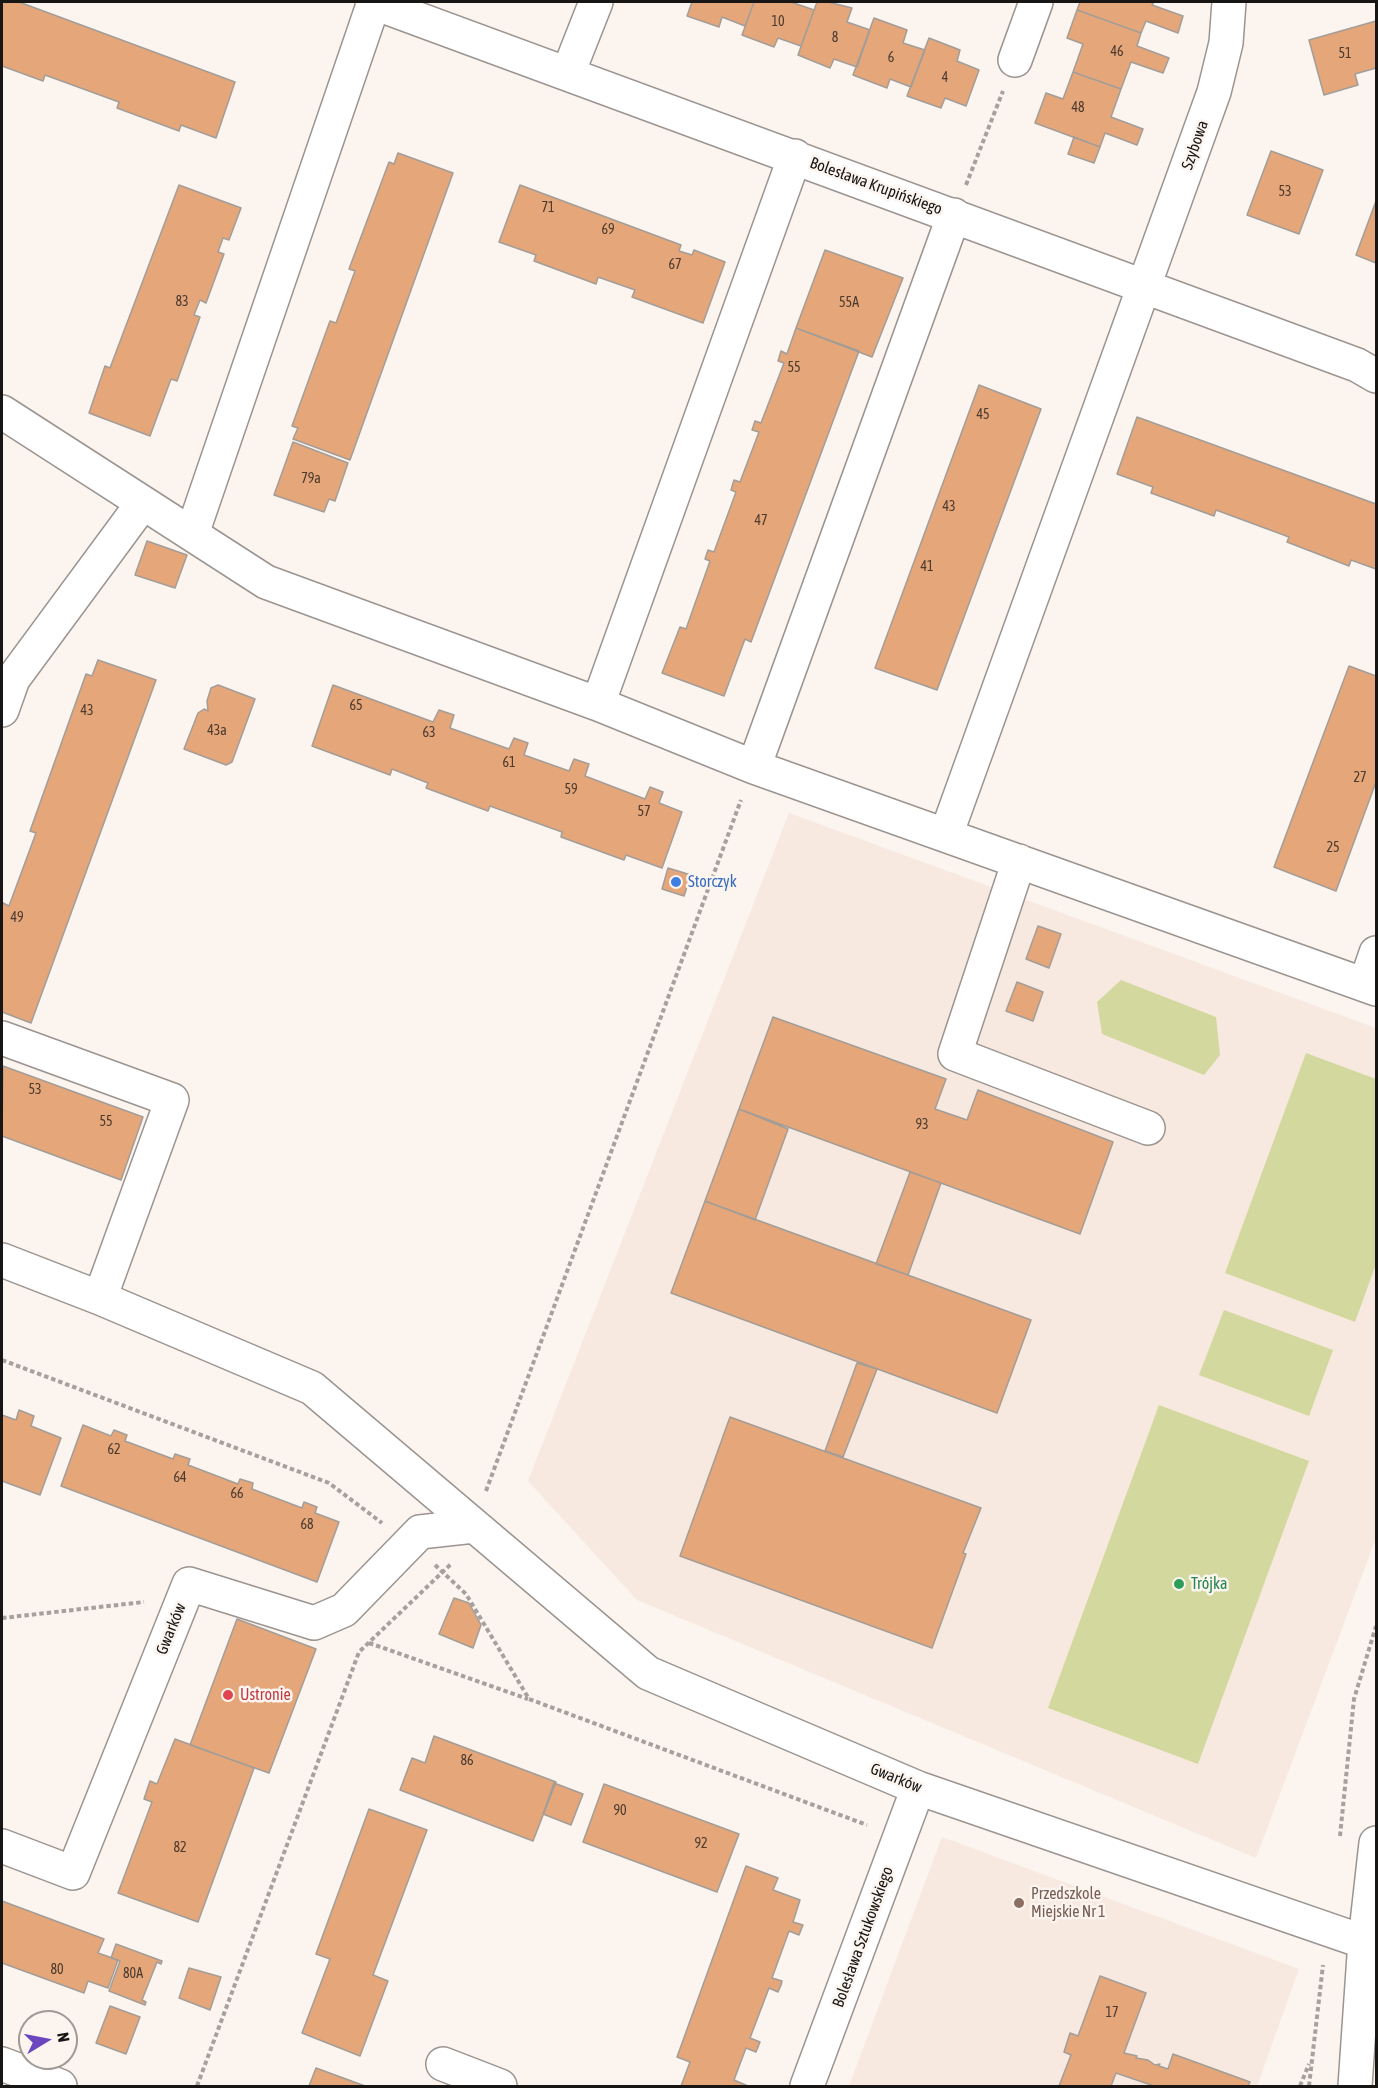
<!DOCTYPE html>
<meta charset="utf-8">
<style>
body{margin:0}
#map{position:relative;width:1378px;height:2088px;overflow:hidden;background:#fbf4ef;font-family:"Asap Condensed",sans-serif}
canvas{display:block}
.frame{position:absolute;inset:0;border:3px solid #181614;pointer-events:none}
.north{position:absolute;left:18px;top:2010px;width:60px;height:60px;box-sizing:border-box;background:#fbf4ef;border:2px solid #a09b97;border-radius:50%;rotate:80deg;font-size:16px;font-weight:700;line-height:24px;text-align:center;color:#181614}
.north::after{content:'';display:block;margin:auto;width:21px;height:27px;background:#6c46be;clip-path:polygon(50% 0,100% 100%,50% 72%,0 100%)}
</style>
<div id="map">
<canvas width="1378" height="2088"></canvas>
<div class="frame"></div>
<div class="north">N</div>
</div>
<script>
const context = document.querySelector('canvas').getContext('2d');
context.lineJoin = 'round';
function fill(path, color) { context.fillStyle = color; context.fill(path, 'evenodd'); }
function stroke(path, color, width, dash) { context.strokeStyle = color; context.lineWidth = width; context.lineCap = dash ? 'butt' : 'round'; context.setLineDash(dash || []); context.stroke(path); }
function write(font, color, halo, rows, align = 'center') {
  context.font = font + ' "Asap Condensed",sans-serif'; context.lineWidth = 5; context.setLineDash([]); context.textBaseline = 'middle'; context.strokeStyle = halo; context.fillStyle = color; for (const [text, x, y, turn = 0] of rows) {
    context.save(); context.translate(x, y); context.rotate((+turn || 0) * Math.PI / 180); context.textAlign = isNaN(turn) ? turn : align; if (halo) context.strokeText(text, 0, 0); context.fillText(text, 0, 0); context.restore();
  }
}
const built = new Path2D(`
 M789,813L1376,1028V1538L1256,1858L637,1600L528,1481Z
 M942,1837L1299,1969L1257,2086H849Z`);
const green = new Path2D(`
 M1121,980L1216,1017L1220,1055L1204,1075L1102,1034L1097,1002Z
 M1306,1053L1376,1079V1264L1355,1322L1225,1273Z
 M1224,1310L1333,1350L1309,1416L1199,1375Z
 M1159,1405L1309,1461L1198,1764L1048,1708Z`);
const building = new Path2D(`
 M2,2H19L235,82L216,138L181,125L179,131L117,108L119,102L45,75L43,81L2,66Z
 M692,2H754L745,26L722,17L719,27L687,16Z
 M754,2H791L814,10L801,46L778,38L774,47L742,35Z
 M817,2H828L852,8L847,22L870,30L857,67L834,59L830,68L798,55Z
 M1080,2H1154L1152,5L1183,16L1178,33L1146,21L1141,33L1077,10Z
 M1077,10L1141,33L1137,46L1169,58L1163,73L1131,62L1121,89L1073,72L1083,44L1067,38Z
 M874,18L907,30L903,43L925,50L911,87L890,79L887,88L853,75Z
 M1376,21V68L1355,74L1358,85L1324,95L1309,40Z
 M929,38L960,50L957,61L979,70L966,106L945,98L941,108L907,96Z
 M1073,72L1121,89L1111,117L1143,129L1137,145L1105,133L1100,147L1035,123L1046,93L1063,99Z
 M1074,137L1100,147L1094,163L1068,154Z
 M1271,151L1323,170L1299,234L1247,215Z
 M398,153L453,173L350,460L293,439L298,428L292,426L330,321L336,323L355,271L349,269L389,162L394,164Z
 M179,185L241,208L229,240L223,238L218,252L224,254L206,303L200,300L194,315L200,317L177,381L171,379L150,436L89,413L105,366L110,368Z
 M520,185L681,245L679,251L692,255L694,250L725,262L703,323L632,297L635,290L598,277L596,284L534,261L536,255L499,242Z
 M1376,201V263L1356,255Z
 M825,250L903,278L872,357L796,328Z
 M796,328L859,351L751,642L745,639L724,696L662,673L680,627L686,629L710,561L705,559L708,550L714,552L736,492L731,490L734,480L740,482L759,432L752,430L755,421L761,423L784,363L778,361L781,351L787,354Z
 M979,385L1041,409L937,690L875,668Z
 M1137,417L1376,504V569L1351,560L1349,566L1287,542L1289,537L1216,510L1214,516L1151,493L1153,487L1117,474Z
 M293,442L348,463L335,501L329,499L324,512L274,495Z
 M147,541L187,555L175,588L135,575Z
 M98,660L156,680L31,1023L2,1012V909L3,903L9,906L36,833L30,831L86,674L92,676Z
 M1349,666L1376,676V782L1336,891L1274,867Z
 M218,685L255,699L232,762L226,765L184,749L198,713L204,709L208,711L207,701L211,688Z
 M333,685L433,722L439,710L454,715L450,728L509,749L514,738L528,743L524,755L569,771L574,759L589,764L585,776L645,799L650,787L663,792L659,803L682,812L662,868L626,855L624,860L561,837L562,832L490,806L488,811L426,788L428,783L392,769L390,775L312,746Z
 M668,868L691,875L684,896L662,889Z
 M1038,926L1061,934L1049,968L1026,959Z
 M1017,982L1043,992L1033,1021L1006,1011Z
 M773,1017L946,1079L935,1109L967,1120L978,1090L1113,1142L1080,1234L739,1109Z
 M3,1066L143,1117L121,1180L2,1136Z
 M739,1109L788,1129L755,1220L705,1201Z
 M910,1172L941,1183L908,1275L876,1264Z
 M705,1201L1031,1320L997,1413L671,1293Z
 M857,1363L877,1369L843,1457L825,1451Z
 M19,1410L34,1416L31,1426L61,1438L40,1495L2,1481V1415L16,1420Z
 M730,1417L981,1508L963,1553L966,1554L932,1648L680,1556Z
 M83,1425L111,1436L114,1430L127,1435L125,1441L173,1459L175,1454L190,1459L188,1465L238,1484L240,1479L253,1483L252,1489L302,1508L304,1502L317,1507L315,1513L339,1522L317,1582L61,1486Z
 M454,1598L469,1603L481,1625L473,1648L439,1634Z
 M237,1619L316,1649L269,1773L190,1745Z
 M434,1736L556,1782L533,1841L400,1790L412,1758L425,1763Z
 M175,1739L254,1768L198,1922L118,1893L152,1802L144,1799L150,1781L157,1784Z
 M554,1783L583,1794L571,1825L543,1814Z
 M604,1784L739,1834L717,1892L583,1842Z
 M369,1809L427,1830L373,1975L388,1981L360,2056L302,2033L330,1959L316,1954Z
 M746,1866L778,1878L773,1890L800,1900L793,1922L803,1925L799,1935L789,1931L772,1978L782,1981L781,1985L778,1992L769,1988L750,2038L760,2042L756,2052L746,2048L734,2080L748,2086H681L690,2062L677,2057Z
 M2,1901L104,1939L98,1953L118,1960L108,1988L88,1981L84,1993L2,1963Z
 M116,1944L162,1961L161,1964L157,1962L142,2000L146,2002L145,2005L109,1991L120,1961L111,1958Z
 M189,1968L221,1977L210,2010L179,1998Z
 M1100,1976L1146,1993L1124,2053L1137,2056L1136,2058L1148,2060L1155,2065L1160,2064L1159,2066L1168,2069L1173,2054L1250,2082L1248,2086H1154L1116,2073L1111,2086H1059L1071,2055L1064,2052L1070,2033L1078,2036Z
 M110,2006L140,2017L126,2054L96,2043Z
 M316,2068L365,2086H309Z`);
const path = new Path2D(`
 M966,185L1003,91
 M2,1360L329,1483L382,1523
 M486,1491L741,800
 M435,1565L466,1594L529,1699L867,1825
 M2,1618L144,1602
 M369,1643L528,1699
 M1340,1836L1354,1699L1376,1626
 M197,2086L359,1652L452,1563
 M1300,2086L1309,2064
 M1309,2086L1323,1965`);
const minor = new Path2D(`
 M372,2L1357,365L1376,376
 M1015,60L1036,2
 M568,73L596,2
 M2,412L266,582L598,704L754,767L1376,989
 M192,534L374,2
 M598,704L795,156
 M2,710L13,679L142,504
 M754,767L954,215
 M946,835L1214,92L1226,43L1229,2
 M1019,861L955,1054L1148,1128
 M1365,985L1376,953
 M2,1038L172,1100L100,1298
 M2,1260L100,1298L312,1388L648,1673L918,1788L1376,1946
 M2,1846L73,1873L189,1584L314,1623L344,1610L420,1532L474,1526
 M2,2064L60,2086
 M443,2064L500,2086
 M807,2086L918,1788
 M1355,2086L1365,1941L1376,1843`);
const markers = [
 [676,882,6,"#3f7fe0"],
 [1179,1584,6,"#2e9e5b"],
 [228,1695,6,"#e0444e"],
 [1019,1903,6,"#8d6e63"]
];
const numberNames = [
 ["10",778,22],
 ["8",835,38],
 ["46",1117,52],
 ["51",1345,54],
 ["6",891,58],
 ["4",945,78],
 ["48",1078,108],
 ["53",1285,192],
 ["71",548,208],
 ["69",608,230],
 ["67",675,265],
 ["83",182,302],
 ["55A",849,303],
 ["55",794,368],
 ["45",983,415],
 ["79a",311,479],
 ["43",949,507],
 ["47",761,521],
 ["41",927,567],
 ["65",356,706],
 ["43",87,711],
 ["43a",217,731],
 ["63",429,733],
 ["61",509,763],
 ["27",1360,778],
 ["59",571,790],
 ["57",644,812],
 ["25",1333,848],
 ["49",17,918],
 ["53",35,1090],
 ["55",106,1122],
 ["93",922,1125],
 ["62",114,1450],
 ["64",180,1478],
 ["66",237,1494],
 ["68",307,1525],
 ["86",467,1761],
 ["90",620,1811],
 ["92",701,1844],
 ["82",180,1848],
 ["80",57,1970],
 ["80A",133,1974],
 ["17",1112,2013]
];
const streetNames = [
 ["Szybowa",1195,145,-71],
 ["Bolesława Krupińskiego",876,186,20],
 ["Gwarków",171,1629,-68],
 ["Gwarków",896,1778,22],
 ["Bolesława Sztukowskiego",863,1937,-70]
];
const shopNames = [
 ["Storczyk",688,882]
];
const leisureNames = [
 ["Trójka",1191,1584]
];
const healthNames = [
 ["Ustronie",240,1695]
];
const educationNames = [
 ["Przedszkole",1031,1894],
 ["Miejskie Nr 1",1031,1912]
];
fill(built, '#f7e9df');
fill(green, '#d3d89e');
fill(building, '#e5a67a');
stroke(building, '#a39d98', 1.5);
stroke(minor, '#9b9490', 36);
stroke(path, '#a6a19d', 4, [4.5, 3]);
stroke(minor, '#fff', 33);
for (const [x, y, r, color] of markers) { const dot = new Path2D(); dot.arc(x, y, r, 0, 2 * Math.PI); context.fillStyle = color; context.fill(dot); stroke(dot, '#fbf4ef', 2); }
write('14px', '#4b3a2e', null, numberNames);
write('16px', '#181614', '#fbf4ef', streetNames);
write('16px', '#366cbe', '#fbf4ef', shopNames, 'left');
write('16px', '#27864d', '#fbf4ef', leisureNames, 'left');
write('16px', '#be3a42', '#fbf4ef', healthNames, 'left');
write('16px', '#785e54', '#fbf4ef', educationNames, 'left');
</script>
